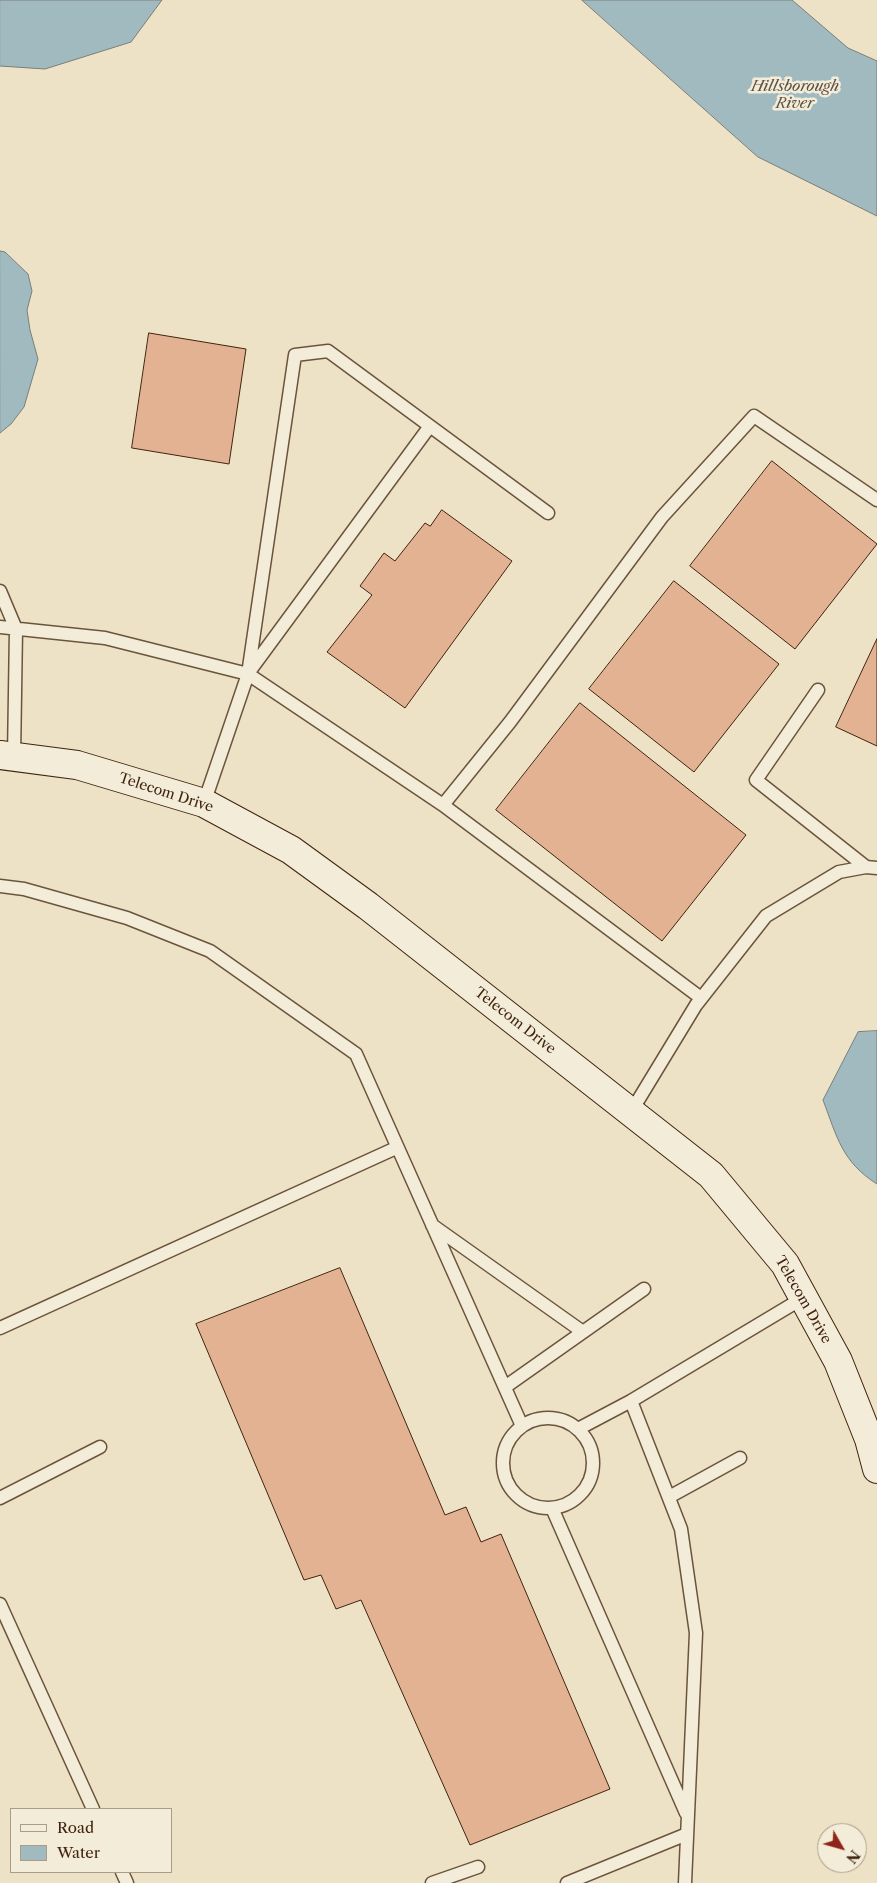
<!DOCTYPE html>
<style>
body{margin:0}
#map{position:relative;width:877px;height:1883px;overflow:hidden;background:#ede2c5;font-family:"Libre Caslon Text",serif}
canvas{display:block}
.legend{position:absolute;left:10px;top:1808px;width:162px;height:65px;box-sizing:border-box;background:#f3ecd9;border:1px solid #ab9c88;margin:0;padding:6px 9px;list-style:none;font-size:15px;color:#40240e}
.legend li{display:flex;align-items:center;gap:10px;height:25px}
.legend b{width:25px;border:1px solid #ab9c88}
.north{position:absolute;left:817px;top:1823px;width:50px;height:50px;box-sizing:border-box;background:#f3ecd9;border:1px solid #ab9c88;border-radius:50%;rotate:128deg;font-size:14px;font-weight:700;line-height:20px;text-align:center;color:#40240e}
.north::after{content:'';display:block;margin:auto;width:18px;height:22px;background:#8f2418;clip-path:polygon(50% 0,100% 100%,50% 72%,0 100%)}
</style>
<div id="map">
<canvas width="877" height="1883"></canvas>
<ul class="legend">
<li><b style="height:6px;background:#f3ecd9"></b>Road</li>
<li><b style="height:14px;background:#a0bac0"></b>Water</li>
</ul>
<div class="north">N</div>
</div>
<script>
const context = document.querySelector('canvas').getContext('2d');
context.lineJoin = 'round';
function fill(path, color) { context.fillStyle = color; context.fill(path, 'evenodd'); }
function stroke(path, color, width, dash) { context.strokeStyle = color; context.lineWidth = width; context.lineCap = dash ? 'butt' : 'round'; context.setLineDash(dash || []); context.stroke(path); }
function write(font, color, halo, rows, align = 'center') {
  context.font = font + ' "Libre Caslon Text",serif'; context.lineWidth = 5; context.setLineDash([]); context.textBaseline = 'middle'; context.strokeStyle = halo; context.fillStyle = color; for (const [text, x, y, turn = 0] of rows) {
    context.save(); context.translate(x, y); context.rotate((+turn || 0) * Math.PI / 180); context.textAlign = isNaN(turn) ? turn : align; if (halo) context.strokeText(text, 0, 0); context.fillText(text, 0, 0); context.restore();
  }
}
const water = new Path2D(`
 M0,0H162L131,42L45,69L0,66Z
 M582,0H792L848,48L877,61V216L758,157Z
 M0,251L5,252L28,274L32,291L27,310L30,330L38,359L24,407L11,424L0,433Z
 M877,1031V1184C842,1162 837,1137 823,1100L858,1032Z`);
const building = new Path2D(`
 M149,333L246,349L229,464L132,448Z
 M772,461L877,544L795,649L690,566Z
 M442,510L512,561L405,708L327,652L372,595L360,586L384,553L395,561L425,523L430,526Z
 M674,581L779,664L694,772L589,689Z
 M877,639V746L836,727Z
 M580,703L746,835L662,941L496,810Z
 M340,1268L445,1515L466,1507L481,1542L501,1534L610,1789L470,1845L361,1600L336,1609L321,1575L304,1580L196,1324Z`);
const lane = new Path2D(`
 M0,591L16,629L14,757
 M0,627L105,638L248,674L443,805L510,722L662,517L754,416L877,500
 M249,672L430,426
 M818,690L756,780L866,867
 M204,803L248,674L295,355L328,351L548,513
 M443,805L701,998
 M0,886L24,889L127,918L210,951L356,1054L522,1426
 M631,1112L696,1005L766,916L839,872L866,867L877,868
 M432,1225L583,1332
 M0,1328L396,1148
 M505,1387L644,1289
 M631,1401L681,1529L696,1633L685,1883
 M503 1463a45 45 0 1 1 90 0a45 45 0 1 1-90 0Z
 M578,1429L631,1401L803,1298
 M669,1497L740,1458
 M0,1498L100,1447
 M552,1508L686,1813
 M0,1604L93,1809
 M122,1872L127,1883
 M432,1883L478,1867
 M567,1883L687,1834`);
const secondary = new Path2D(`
 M0,755L77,765L204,803L291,850L368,906L711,1175L785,1264L838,1361L869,1439L877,1469`);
const streetNames = [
 ["Telecom Drive",166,793,18],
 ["Telecom Drive",515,1021,38],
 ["Telecom Drive",803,1300,60]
];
const waterNames = [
 ["Hillsborough",795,87],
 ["River",795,104]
];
fill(water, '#a0bac0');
stroke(water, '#7a7e79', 1);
fill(building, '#e3b292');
stroke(building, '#40240e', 1);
stroke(lane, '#6b543c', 15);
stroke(secondary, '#40240e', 30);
stroke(lane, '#f3ecd9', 12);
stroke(secondary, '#f3ecd9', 28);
write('14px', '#40240e', '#f3ecd9', streetNames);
write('italic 15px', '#5d5143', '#f3ecd9', waterNames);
</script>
